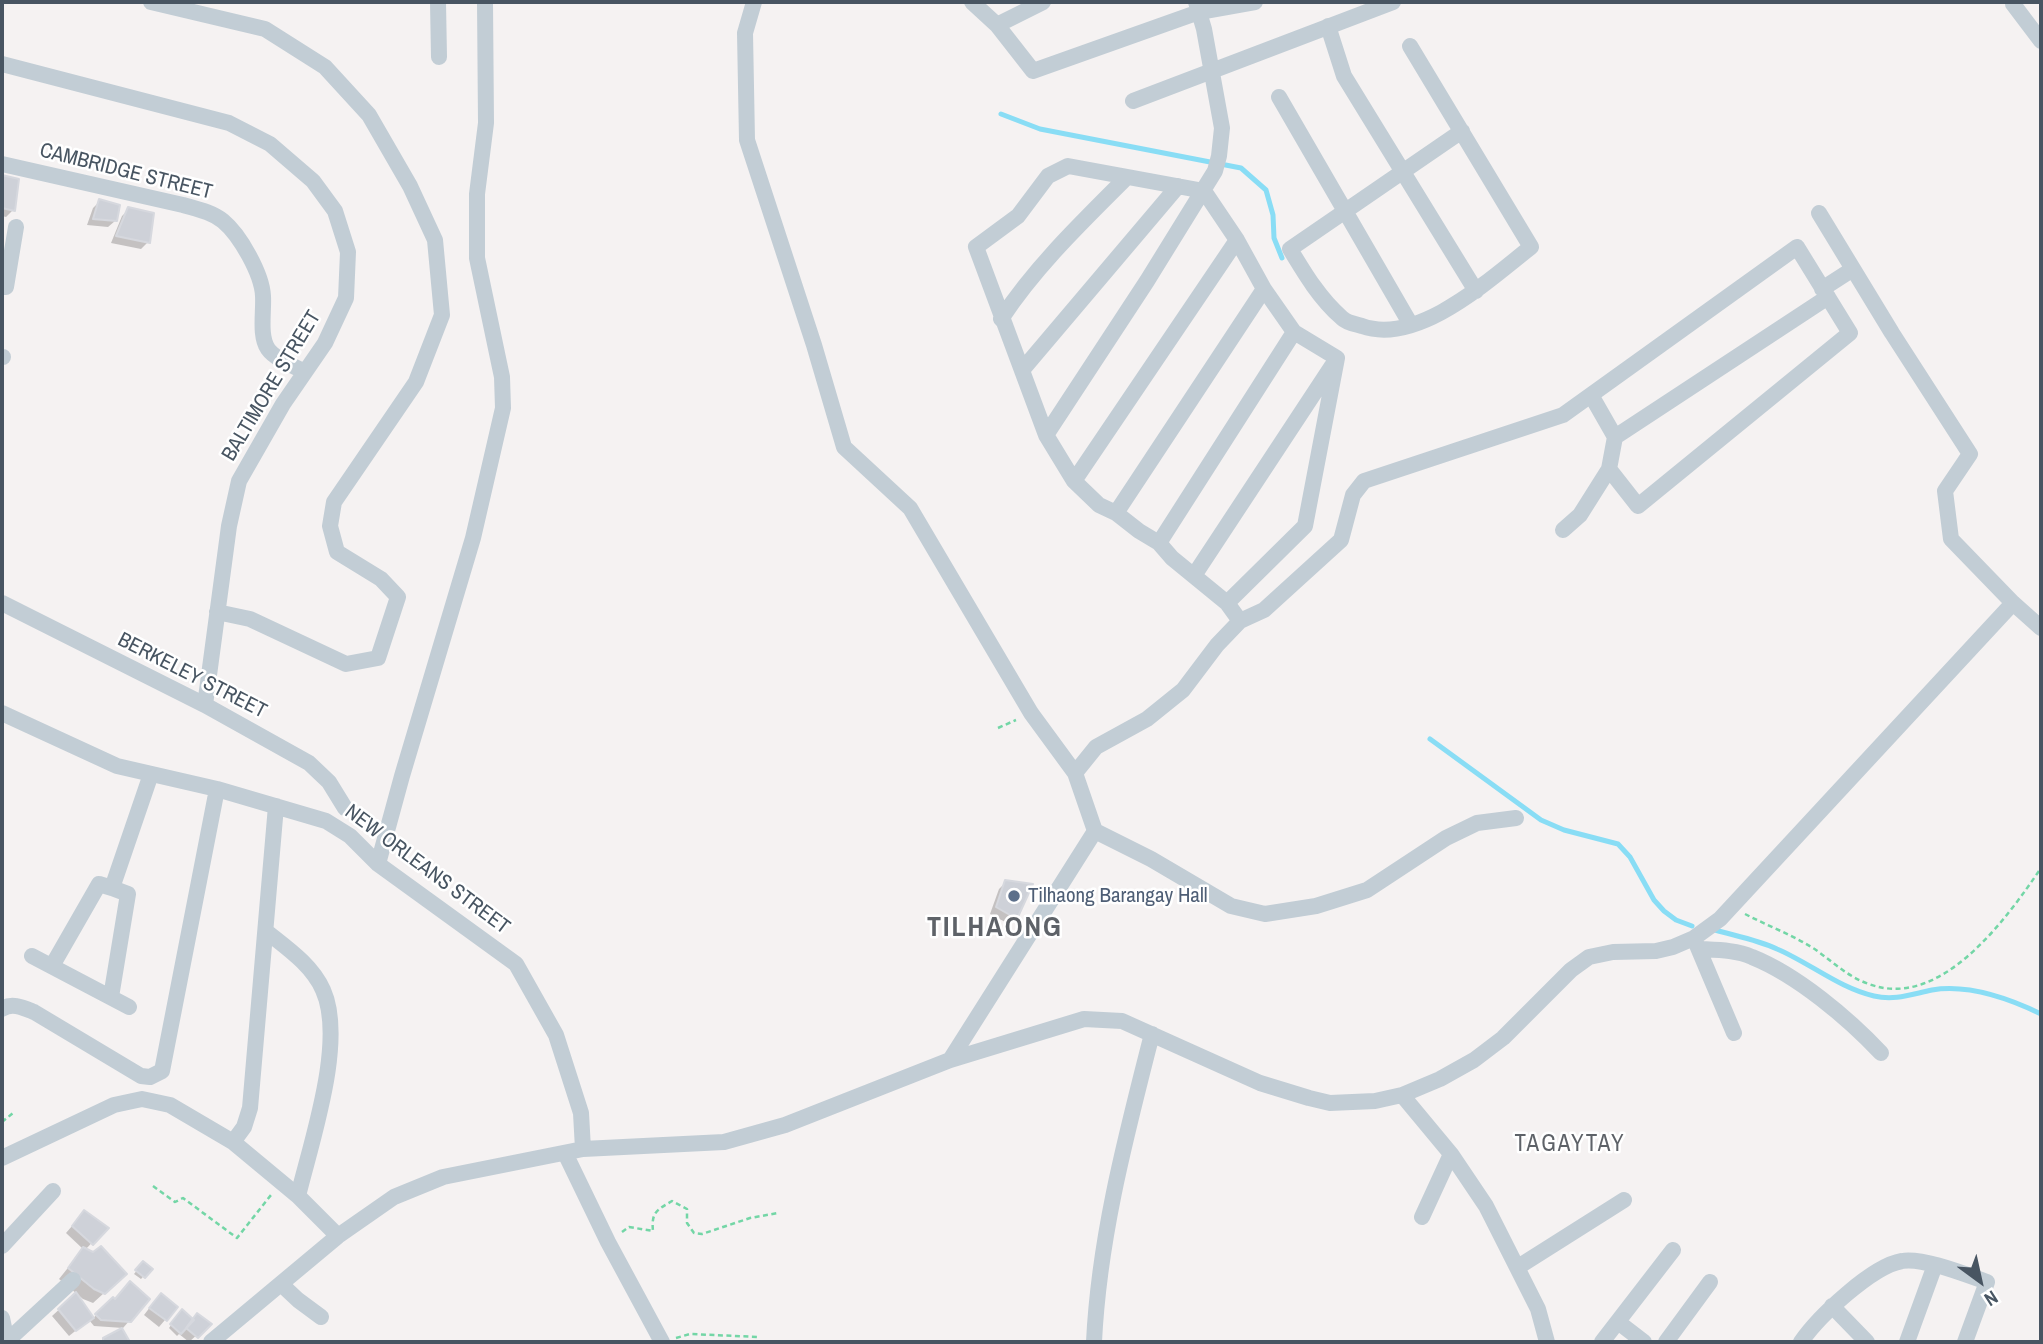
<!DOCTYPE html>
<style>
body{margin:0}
#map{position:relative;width:2043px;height:1344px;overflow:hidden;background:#f5f2f2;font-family:"Archivo Narrow",sans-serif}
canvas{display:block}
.frame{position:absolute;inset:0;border:4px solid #485562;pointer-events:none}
.north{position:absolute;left:1945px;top:1246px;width:70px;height:70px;-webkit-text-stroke:5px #fff;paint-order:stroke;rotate:147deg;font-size:19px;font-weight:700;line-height:28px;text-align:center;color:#485562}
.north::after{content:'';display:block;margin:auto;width:24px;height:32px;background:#485562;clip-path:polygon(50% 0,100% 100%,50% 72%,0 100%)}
</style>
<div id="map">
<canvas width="2043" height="1344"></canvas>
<div class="frame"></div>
<div class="north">N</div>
</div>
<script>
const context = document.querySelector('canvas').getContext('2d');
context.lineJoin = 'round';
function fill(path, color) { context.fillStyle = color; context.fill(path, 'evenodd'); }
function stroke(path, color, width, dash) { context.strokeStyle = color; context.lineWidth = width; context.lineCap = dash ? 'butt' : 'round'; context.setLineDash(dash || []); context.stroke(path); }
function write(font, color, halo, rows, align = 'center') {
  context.font = font + ' "Archivo Narrow",sans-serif'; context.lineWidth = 5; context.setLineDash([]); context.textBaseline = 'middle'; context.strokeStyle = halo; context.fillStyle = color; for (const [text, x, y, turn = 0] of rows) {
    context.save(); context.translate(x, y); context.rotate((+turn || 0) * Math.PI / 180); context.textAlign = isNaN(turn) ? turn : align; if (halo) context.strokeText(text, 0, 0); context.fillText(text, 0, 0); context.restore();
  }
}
const shadow = new Path2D(`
 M2,177L17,180L13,210L6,217L2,216Z
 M100,201L115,221L108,227L87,225L93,208Z
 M129,209L148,242L141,249L111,243L122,216Z
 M1006,882L1016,918L1009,924L990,914L999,889Z
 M78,1219L106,1228L85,1250L114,1284L93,1303L83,1299L59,1279L83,1249L66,1233Z
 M143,1263L150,1269L141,1279L134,1274Z
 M75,1295L92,1319L113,1300L130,1320L123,1328L94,1326L89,1320L69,1336L52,1316Z
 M154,1302L176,1307L159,1327L144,1315Z
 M179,1314L209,1324L189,1342L179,1334L177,1336L169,1328Z`);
const stream = new Path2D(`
 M1001,114L1040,129L1241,168L1266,190L1273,215L1274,238L1282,258
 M1430,739L1541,820L1564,830L1618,844L1630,857L1654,900L1664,911L1676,920L1692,926
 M1715,930C1736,936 1758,940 1777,949C1810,963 1839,988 1874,996C1895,1001 1912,994 1932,990C1968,984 2010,999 2041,1014`);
const building = new Path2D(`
 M2,175L19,179L15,211L2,208Z
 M99,199L120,205L117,221L93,219Z
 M128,207L154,213L150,243L116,236Z
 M1005,880L1033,884L1017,919L996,907Z
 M84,1210L109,1228L93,1245L72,1226Z
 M101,1246L127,1274L105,1294L94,1289L68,1268L83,1247L93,1252Z
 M143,1261L153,1269L145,1278L135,1270Z
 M130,1281L150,1299L131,1322L101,1320L95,1314L113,1297L115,1299Z
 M76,1292L94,1318L76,1331L58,1309Z
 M161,1293L178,1307L167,1321L149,1308Z
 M182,1309L194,1320L181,1334L170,1324Z
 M197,1313L212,1324L198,1338L186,1328Z
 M122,1328L130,1342H103V1338Z`);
const path = new Path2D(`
 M998,728L1016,720
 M1745,914C1768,926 1793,935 1816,950C1833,962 1848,977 1869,984C1941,1011 2007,918 2041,868
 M2,1122L13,1113
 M153,1186L175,1202L183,1198L237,1238L271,1195
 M622,1232L629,1227L653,1231C651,1212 657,1210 672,1201L687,1209V1223L694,1233L702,1234L750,1218L778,1213
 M676,1338L690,1334L759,1337`);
const minor = new Path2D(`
 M151,2L265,29L325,67L369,115L410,186L435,240L442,315L416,382L334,502L330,526L337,552L381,579L398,597L378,658L346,664L250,619L217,612
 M438,2L439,57
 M754,2L745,33L747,140L814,345L844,447L910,508L1031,713L1075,773L1095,831L1151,859L1231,906L1265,914L1316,906L1367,890L1446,838L1477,823L1516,818
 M972,2L997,25L1033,71L1199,12L1255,2
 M2015,2L2013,4L2041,41
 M997,25L1043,2
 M1328,26L1344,76L1476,291
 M1410,46L1531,247C1490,279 1418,346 1362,326C1355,324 1347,323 1342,318C1320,299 1305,274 1290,249L1462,131
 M2,64L229,123L270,144L313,181L335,211L348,252L346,298L325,343L283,404L239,481L229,526L205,705
 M1279,97L1411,325
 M1133,101L1393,2
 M2,164L183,205C197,209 212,212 223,221C240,235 262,274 263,296C264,312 259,336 268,349C275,359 294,366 305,372
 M1819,213L1892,333L1970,454L1945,491L1951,539L2013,603L2041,628
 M2,287H6L16,227
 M1822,289L1853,269
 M1001,319C1036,266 1082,222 1127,177
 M2,357H3
 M1023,369L1178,186
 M1046,435L1147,281L1215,171L1219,156L1222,128L1204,29L1196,2
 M1615,437L1828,297
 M1074,481L1237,240
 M1116,513L1264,289
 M1563,530L1580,515L1609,469L1615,437L1591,395
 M1159,543L1294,332
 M1195,574L1332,366
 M2,603L205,705L309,763L329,782L345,808
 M1227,603L1305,526L1337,358
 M1240,621L1227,603L1172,558L1159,543L1139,531L1116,513L1099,505L1074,481L1046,435L976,247L1018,216L1048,176L1068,166L1204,191L1237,240L1264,289L1294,332L1337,358
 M2,713L117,766L217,789L326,821L350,836L378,864L516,964L556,1035L581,1113L583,1149
 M1075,773L1096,747L1147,719L1183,690L1217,645L1240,621L1264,610L1341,540L1353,495L1364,481L1563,415L1797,247L1850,333L1638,506L1609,469
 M378,864L402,776L473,538L503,408L502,377L477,258V194L486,123L485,2
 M267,932C287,948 312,965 323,990C346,1041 311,1142 298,1196
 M1696,943L1734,1033
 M1699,949C1717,950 1736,950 1752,957C1797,975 1848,1018 1881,1053
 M32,956L129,1007
 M52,966L99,884L112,888L151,774
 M111,997L128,894L112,888
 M2,1009C12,1002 24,1008 34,1012L141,1076L150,1077L162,1071L217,789
 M950,1060L1095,831
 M1402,1095L1451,1154L1486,1206L1538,1309L1547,1342
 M233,1142L244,1127L250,1108L276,806
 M565,1153L608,1242L662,1342
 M2,1158L114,1105L142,1099L170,1105L233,1142L298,1196L338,1236
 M1422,1217L1451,1154
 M2,1246L53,1191
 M1518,1267L1624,1200
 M281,1284L298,1300L321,1317
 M1832,1306L1867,1342
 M2,1318L7,1342
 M1618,1322L1644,1342
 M7,1341L73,1280
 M211,1342L338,1236L394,1197L443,1177L583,1149L724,1142L785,1125L950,1060L1084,1019L1122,1021L1260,1083L1309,1098L1330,1103L1375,1101L1402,1095L1440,1079L1474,1060L1503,1038L1571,970L1589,957L1613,952L1656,951L1673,947L1694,938L1720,919L2013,603
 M1094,1342C1099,1237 1126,1136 1152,1034
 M1602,1342L1673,1250
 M1666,1342L1710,1282
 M1801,1342C1818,1317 1872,1266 1902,1261C1922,1257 1967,1275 1987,1282L1965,1342
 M1907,1342L1935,1265`);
const markers = [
 [1014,896,7,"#5c6f8a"]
];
const streetNames = [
 ["CAMBRIDGE STREET",126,172,14],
 ["BALTIMORE STREET",272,386,-59],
 ["BERKELEY STREET",192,676,27],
 ["NEW ORLEANS STREET",427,870,37]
];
const serviceNames = [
 ["Tilhaong Barangay Hall",1028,896]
];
const neighbourhoodNames = [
 ["TAGAYTAY",1570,1145]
];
const districtNames = [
 ["TILHAONG",995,928]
];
fill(shadow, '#0003');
stroke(stream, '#89ddf5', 5);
fill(building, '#ced1d8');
stroke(building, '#d6d8de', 2);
stroke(path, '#73d6a6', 2.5, [5, 3.5]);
stroke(minor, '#c2cdd5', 16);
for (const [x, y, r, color] of markers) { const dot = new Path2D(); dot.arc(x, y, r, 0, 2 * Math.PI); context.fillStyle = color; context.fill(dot); stroke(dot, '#fff', 2.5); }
write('21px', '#485562', '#fff', streetNames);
write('21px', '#4e5e75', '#fff', serviceNames, 'left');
context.letterSpacing = '2px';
write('23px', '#5e6268', '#fff', neighbourhoodNames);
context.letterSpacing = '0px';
context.letterSpacing = '2px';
write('bold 28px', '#5e6268', '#fff', districtNames);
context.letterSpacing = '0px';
</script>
